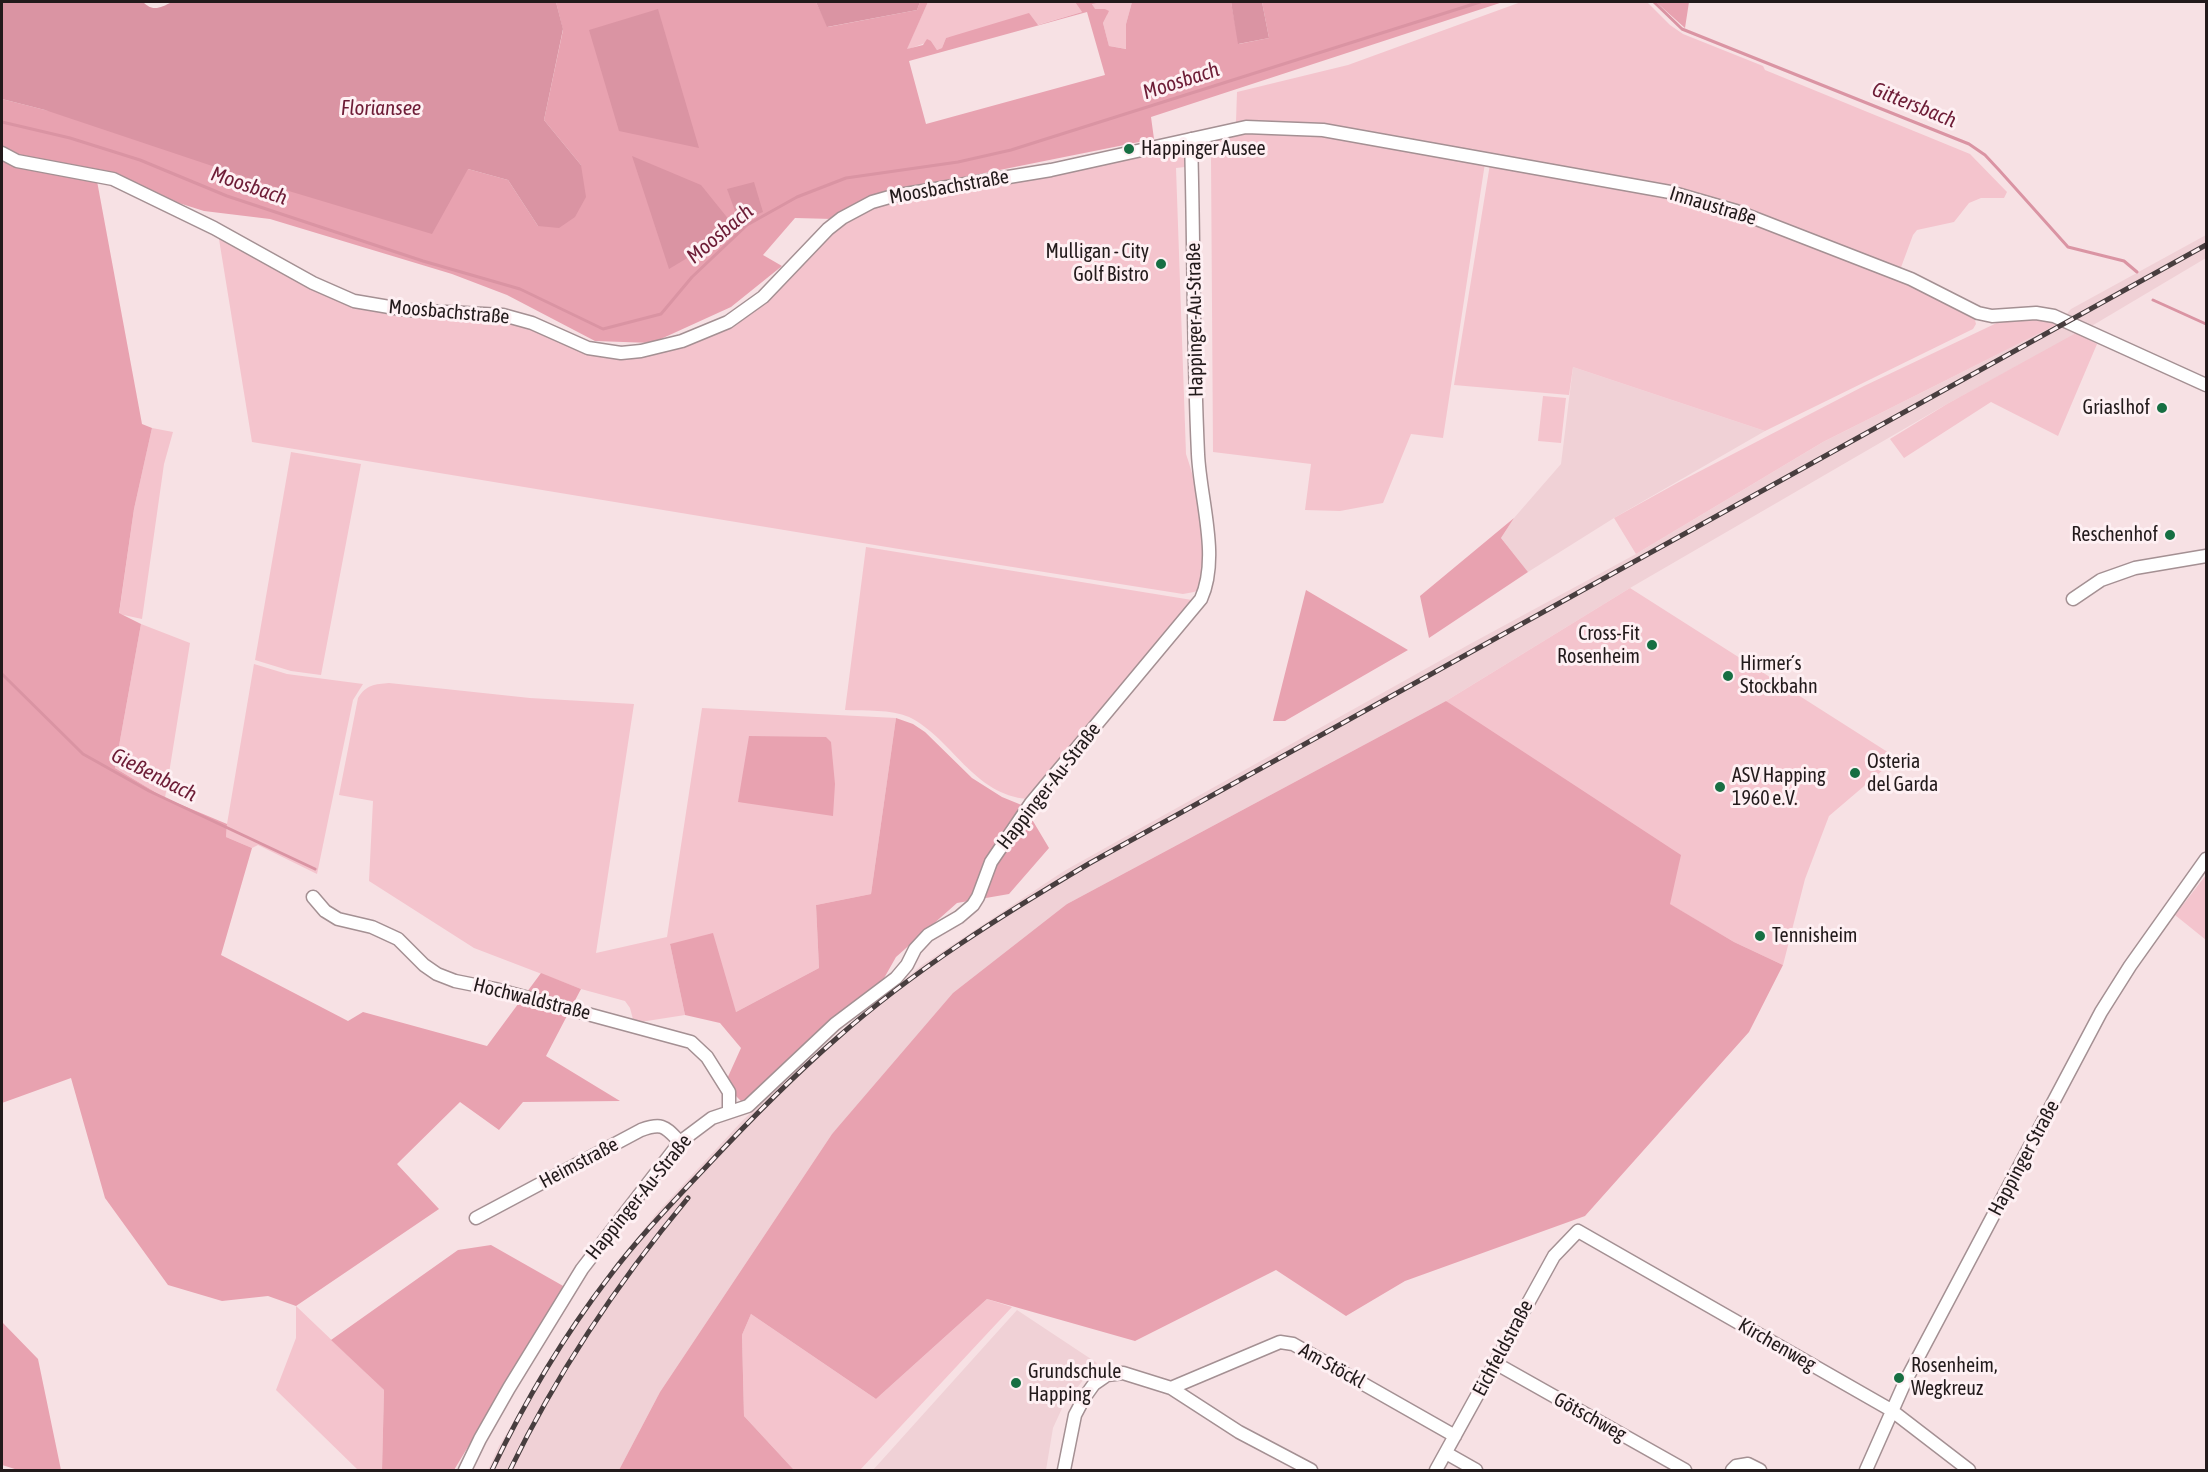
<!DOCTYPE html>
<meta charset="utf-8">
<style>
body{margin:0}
#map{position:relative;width:2208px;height:1472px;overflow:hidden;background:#f7e1e4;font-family:"Asap Condensed",sans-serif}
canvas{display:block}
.frame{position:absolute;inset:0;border:3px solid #221a1b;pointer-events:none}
</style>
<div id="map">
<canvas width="2208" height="1472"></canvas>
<div class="frame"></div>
</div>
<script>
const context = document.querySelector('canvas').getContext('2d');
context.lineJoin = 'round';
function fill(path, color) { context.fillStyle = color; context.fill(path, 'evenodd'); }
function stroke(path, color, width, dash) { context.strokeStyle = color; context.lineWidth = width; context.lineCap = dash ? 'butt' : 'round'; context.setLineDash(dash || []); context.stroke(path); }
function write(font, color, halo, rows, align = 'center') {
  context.font = font + ' "Asap Condensed",sans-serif'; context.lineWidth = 6; context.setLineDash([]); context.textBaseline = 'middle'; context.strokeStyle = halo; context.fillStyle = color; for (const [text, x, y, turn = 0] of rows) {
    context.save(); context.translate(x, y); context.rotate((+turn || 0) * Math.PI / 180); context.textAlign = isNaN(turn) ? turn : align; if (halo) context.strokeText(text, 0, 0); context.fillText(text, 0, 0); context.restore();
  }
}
const built = new Path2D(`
 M2206,235V258L2095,324L1947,404L1630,588L1446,701L1067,904L832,1134L660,1392L619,1470H488L499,1446L553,1355L603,1282L656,1214L742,1121L799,1068L922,965L1064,871L1470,644L1636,554L1823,442L2058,324L2071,309Z
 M1573,367L1765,431L1614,518L1528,572L1501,538L1514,518L1561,464Z
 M1017,1310L1097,1363L1064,1404L1053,1428L1046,1470H873Z`);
const green = new Path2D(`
 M928,2H1075L1082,12L1037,25L946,38L942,48L937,50L931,41L906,50Z
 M1101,2H1132L1126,24L1127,49L1109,46L1103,23L1107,15L1105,9H1094L1092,3Z
 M1521,2H1647L1670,25L1683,34L1763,66L1765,70L1970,154L2007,192L2004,198H1981L1969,203L1954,222L1917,230L1913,235L1900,270L1734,207L1258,122H1236L1237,92L1348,65Z
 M1240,132H1302L1485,163L1443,438L1411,434L1383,503L1340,511L1305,510L1311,464L1213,452L1211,158L1198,157C1207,139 1223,137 1240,132Z
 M1179,148L1184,152L1185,167L1176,168L1186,454C1201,498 1208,543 1199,590L1194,592L1183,594L899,549L252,442L218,233L345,301L502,318L603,354L722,329L843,224L868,210L893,200L1040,175Z
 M1490,164L1634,188L1721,211L1878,269L1974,317L1976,324L1973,329L1765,431L1573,367L1569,395L1454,385Z
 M2044,319L2058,324L1823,442L1636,554L1614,518L1679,482L1864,386L2003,320Z
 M2076,333L2097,344L2058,436L1991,402L1904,458L1890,439L1947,404Z
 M1543,396L1566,398L1561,443L1538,441Z
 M152,428L173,432L164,464L142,619L119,614L134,509Z
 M291,452L361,464L321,675L291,671L255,660Z
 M866,547L1192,600L1193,602L1028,799C973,795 952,738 909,717C891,709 865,711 845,710Z
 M1630,588L1897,758L1829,816L1805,879L1783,965L1734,942L1669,904L1446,701Z
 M141,624L190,643L165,798L115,768Z
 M254,664L287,674L363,684L353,700L317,874L258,845L252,848L226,837L227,824Z
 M389,683L530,698L634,704L596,953L667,937L702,708L896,718L871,894L816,905L819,968L736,1012L670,944L685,1015L634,1023L630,1008L625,1001L581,989L474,948L369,881L373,801L339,795L358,698C366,685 375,684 389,683Z
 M2206,875V940L2175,915Z
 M987,1299L1012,1307L860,1470H794L744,1416L742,1335L751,1314L876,1399Z
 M296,1306L384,1390L382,1470H358L276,1390L296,1338Z`);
const forest = new Path2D(`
 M556,2H816L828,27L917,10L920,2H928L907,49L923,45L927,39L931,41L937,50L942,48L946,38L1029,13L1038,25L1082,12L1075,2H1101L1092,4L1095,9H1105L1109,11L1103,23L1109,46L1126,49V24L1132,2H1231L1239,44L1269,38L1262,2H1503L1151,117L1154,139L880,194L833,219L795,218L763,255L782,266L731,307L652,343L595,341L507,295L452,274L270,219L204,211L109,181H97L142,424L152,428L134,509L119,613L141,624L115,768L165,798L227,824L226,837L252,848L221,955L348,1021L363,1012L487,1046L541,973L581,989L546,1056L620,1101L523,1102L499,1130L460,1102L397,1164L439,1209L296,1306L268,1296L222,1301L168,1285L105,1198L71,1078L2,1103V99L45,110L468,169L508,180L538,226L581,165L544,120L563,30ZM1087,12L1105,75L926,124L909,61Z
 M1656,2H1689L1685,28Z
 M1514,518L1501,538L1528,572L1429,638L1420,596Z
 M1306,590L1408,650L1285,721H1273Z
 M1446,701L1681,855L1670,904L1734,942L1783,965L1749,1032L1585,1216L1405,1281L1346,1316L1276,1270L1135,1341L987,1299L876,1399L751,1314L742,1335L744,1416L794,1470H619L660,1392L832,1134L953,993L1067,904Z
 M896,718L913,724L925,732L972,778L1002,797L1024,806L1049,848L1009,894L957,903L896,957L883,980L748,1102L743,1103L733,1093L727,1079L741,1048L720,1023L685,1015L670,944L713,933L736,1012L819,968L816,905L871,894Z
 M749,736L826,737L831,742L835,784L833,816L738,802Z
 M491,1245L565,1287L454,1470H382L384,1390L331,1340L458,1250Z
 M2,1322L38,1359L61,1470H18L2,1465Z`);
const water = new Path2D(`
 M2,2H143C153,12 160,8 172,2H556L563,29L544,120L581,165L586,197L575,217L559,228L538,226L508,180L468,169L432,234L272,186L45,110L2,99Z
 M816,2H920L917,10L827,27Z
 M1231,2H1262L1269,38L1238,44Z
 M658,9L699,148L619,131L589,30Z
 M632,156L701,185L730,221L704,248L669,269Z
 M754,182L763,212L739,222L727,189Z`);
const stream = new Path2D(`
 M1654,2L1682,29L1969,144L1985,155L1999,170L2068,247L2124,261L2137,272
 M2,122L70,138L140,160L227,196L423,261L520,289L603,329L661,314L692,277L747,225L797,197L846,178L958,162L1011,150L1480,2
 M2153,300L2206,324
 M2,674L83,754L149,791L315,869`);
const minor = new Path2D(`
 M2,153L17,161L113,179L214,228L313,283L354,301L407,310L503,315L532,323L588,348L621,353L641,351L682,341L728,322L763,297L828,229L842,218L872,202L893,196L1051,170L1246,127L1323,130L1670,192L1736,211L1911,279L1978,313L1992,316L2036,313L2054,316L2206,385
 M2073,599L2101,580L2135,568L2206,556
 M313,897L325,911L338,919L372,927L398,939L424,965L437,974L455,981L495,989L691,1042L707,1057L729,1092V1112
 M476,1218L641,1130C663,1122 665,1127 680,1142
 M1495,1363L1685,1470
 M1171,1388L1280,1342L1293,1344L1455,1436
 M1446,1453L1476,1470
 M465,1470L480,1439L509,1388L582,1269L680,1142L712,1118L748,1106L835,1024L896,978L907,965L915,949L928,935L959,917L973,905L978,897L991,862L1031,803L1201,599C1220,557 1200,499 1198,454C1193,349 1194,244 1191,139
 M1064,1470L1075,1415L1084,1398L1094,1384L1107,1375L1123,1373L1171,1388L1239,1432L1311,1470
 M1436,1470L1554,1256L1578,1231L1891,1410L1969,1470
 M1732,1470L1736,1466L1748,1464L1760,1470
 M1866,1470L1905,1382L2101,1012L2130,966L2206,859`);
const rail = new Path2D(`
 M492,1470C524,1403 563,1337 609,1277C638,1238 672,1203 705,1168C747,1123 790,1079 837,1038C914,970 1002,915 1090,863L2206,245
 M510,1470C557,1373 619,1281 688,1198`);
const markers = [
 [1129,149,6,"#176f43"],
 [1161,264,6,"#176f43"],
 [2162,408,6,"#176f43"],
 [2170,535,6,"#176f43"],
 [1652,645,6,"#176f43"],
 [1728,676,6,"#176f43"],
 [1855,773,6,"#176f43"],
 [1720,787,6,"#176f43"],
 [1760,936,6,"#176f43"],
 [1899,1378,6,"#176f43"],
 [1016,1383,6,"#176f43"]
];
const poiNames = [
 ["Happinger Ausee",1141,149],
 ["Mulligan - City",1149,252,"right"],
 ["Golf Bistro",1149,275,"right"],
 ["Griaslhof",2150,408,"right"],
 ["Reschenhof",2158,535,"right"],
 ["Cross-Fit",1640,634,"right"],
 ["Rosenheim",1640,657,"right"],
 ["Hirmer´s",1740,664],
 ["Stockbahn",1740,687],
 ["Osteria",1867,762],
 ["del Garda",1867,785],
 ["ASV Happing",1732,776],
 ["1960 e.V.",1732,799],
 ["Tennisheim",1772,936],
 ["Rosenheim,",1911,1366],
 ["Wegkreuz",1911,1389],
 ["Grundschule",1028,1372],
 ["Happing",1028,1395]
];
const streetNames = [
 ["Moosbachstraße",949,187,-10],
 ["Innaustraße",1713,206,17],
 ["Moosbachstraße",449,312,5],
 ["Happinger-Au-Straße",1195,320,-91],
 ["Happinger-Au-Straße",1049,786,-52],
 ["Hochwaldstraße",532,999,14],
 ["Happinger Straße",2024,1158,-62],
 ["Heimstraße",579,1163,-28],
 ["Happinger-Au-Straße",639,1197,-51],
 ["Kirchenweg",1777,1345,30],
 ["Eichfeldstraße",1503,1348,-62],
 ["Am Stöckl",1332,1366,29],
 ["Götschweg",1590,1417,29]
];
const waterNames = [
 ["Moosbach",1181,81,-18],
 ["Gittersbach",1914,105,22],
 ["Floriansee",381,108],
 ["Moosbach",249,186,19],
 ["Moosbach",720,234,-40],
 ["Gießenbach",154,775,27]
];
fill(built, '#f0d1d6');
fill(green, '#f4c4cd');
fill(forest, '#e8a2b0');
fill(water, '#da94a3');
stroke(stream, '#da94a3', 3);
stroke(minor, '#a49093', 15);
stroke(minor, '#fff', 12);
stroke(rail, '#483e3f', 5);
stroke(rail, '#fef0f3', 3, [9]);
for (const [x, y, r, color] of markers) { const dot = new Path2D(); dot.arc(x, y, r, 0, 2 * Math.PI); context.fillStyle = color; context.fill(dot); stroke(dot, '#fef0f3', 2); }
write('20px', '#221a1b', '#fef0f3', poiNames, 'left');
write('20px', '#221a1b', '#fef0f3', streetNames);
write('italic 21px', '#6d1c36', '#fef0f3', waterNames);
</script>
